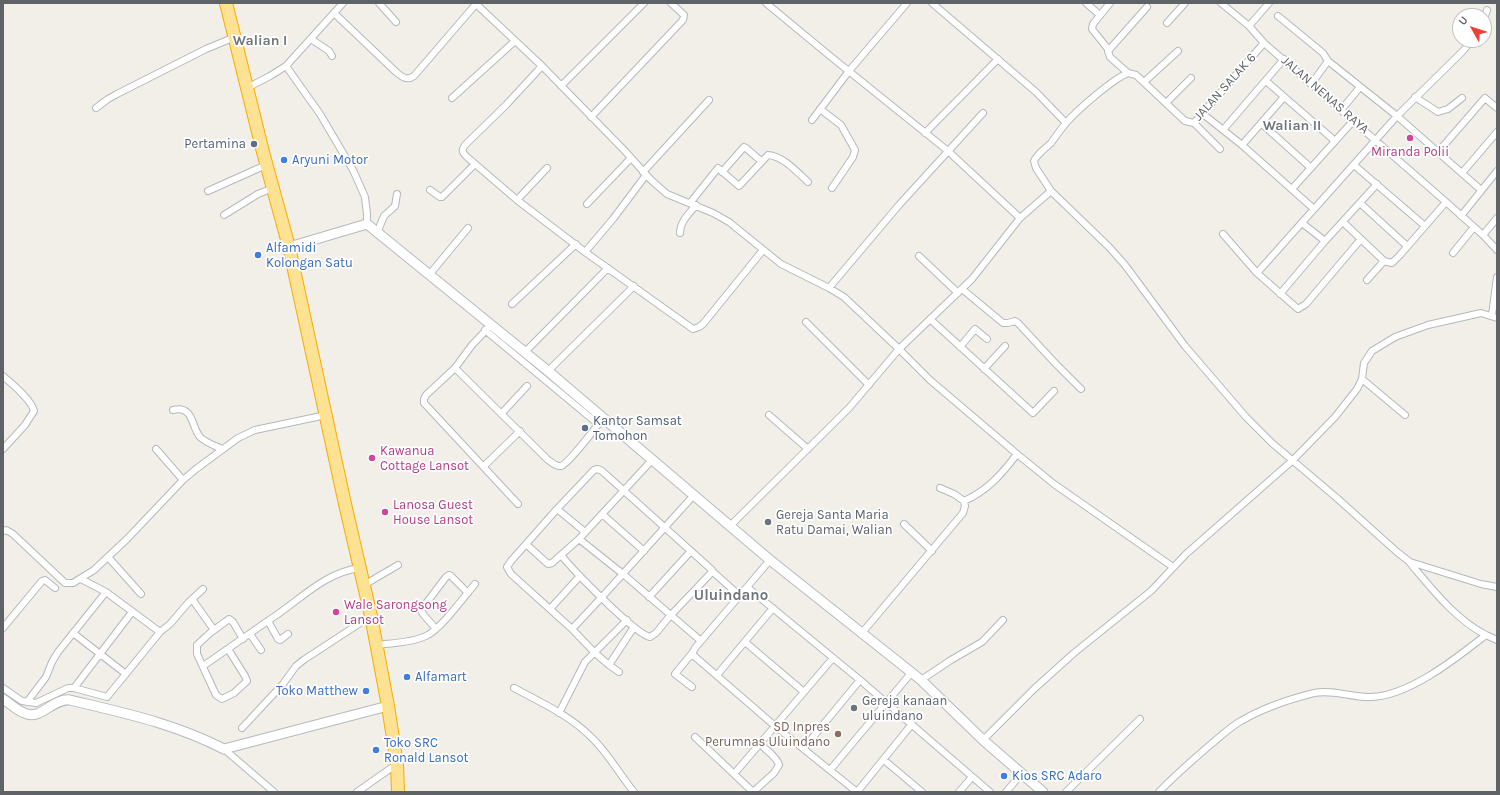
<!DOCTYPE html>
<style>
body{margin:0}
#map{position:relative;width:1500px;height:795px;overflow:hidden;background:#f1efe8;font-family:Karla,sans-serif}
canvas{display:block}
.frame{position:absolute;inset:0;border:4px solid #5f6368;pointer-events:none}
.north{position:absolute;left:1452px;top:8px;width:40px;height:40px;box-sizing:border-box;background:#fff;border:1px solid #bfc1c3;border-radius:50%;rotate:309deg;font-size:11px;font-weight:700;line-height:16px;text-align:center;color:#5f6368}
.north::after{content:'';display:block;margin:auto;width:14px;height:18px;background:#ea4335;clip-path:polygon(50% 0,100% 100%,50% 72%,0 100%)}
</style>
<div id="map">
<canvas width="1500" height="795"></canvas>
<div class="frame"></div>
<div class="north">U</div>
</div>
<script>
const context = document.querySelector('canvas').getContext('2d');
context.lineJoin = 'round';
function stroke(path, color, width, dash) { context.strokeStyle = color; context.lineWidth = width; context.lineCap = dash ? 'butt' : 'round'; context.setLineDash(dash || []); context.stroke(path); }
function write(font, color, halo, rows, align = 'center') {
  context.font = font + ' Karla,sans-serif'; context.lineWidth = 3.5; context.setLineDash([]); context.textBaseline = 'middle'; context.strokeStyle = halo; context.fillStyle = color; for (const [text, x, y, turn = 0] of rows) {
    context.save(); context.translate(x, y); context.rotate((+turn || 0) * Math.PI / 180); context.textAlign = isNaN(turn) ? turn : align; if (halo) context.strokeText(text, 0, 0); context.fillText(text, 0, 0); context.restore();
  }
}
const street = new Path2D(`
 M379,3L396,22
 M475,3L542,66L624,150L651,180L667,194L713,213L729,222L781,264L829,288L844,297L899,349L930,380L1017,454L1054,484L1173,567
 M766,3L830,56L948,151L1020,218
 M932,3L1036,92L1066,123
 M1086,3L1100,15
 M1221,3L1249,26L1264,43L1446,202L1483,235L1497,250
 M334,13L396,72C402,77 407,81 414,76L476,4
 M1278,16L1323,53L1328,61L1397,116L1481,190
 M1484,19L1487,10
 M1167,23L1185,3
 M1249,26L1269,3
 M311,39L329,51L332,56
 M1108,49L1092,29L1093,24L1110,3
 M286,66L320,114L353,170L365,197L367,214V224
 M542,66L506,105L466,144C461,150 462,152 467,157L517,200L585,252L693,329L699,327L703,324L763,250
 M1128,73L1110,57L1108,51L1147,7
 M1266,81L1335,141
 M1144,82L1178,51
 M1312,83L1328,61
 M561,86L644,3
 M247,88L270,76L286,66L343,3
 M1415,97L1438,112L1448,109L1462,98
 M452,98L515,41
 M1166,103L1191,78
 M96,108L108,99L117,94L206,49L235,37
 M820,109L841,125L855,150L853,157L832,188
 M1342,109L1360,87
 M1203,114L1242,145L1314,209
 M591,117L683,20L684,15L671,3
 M812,120L849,71L907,3
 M1194,123L1220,149
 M1261,123L1311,168
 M1223,130L1284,59
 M925,133L998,59
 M1242,145L1284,97
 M1438,152L1485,98L1497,108
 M1354,165L1425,226
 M643,172L709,100
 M722,172L744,147L746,148L761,161
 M1462,173L1497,132
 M1292,189L1354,120
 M430,190L440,197H442L475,164
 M208,191L266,165
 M1051,191L1109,247L1125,265L1185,346L1246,417L1272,443L1338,499L1397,552L1410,562L1481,584L1497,587
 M517,200L547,168
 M690,203L718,168L739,186L768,155C783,156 797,172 808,182
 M1360,203L1407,246
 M587,204L631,158
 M224,215L258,194L273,188
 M1461,216L1497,171
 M1343,222L1384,261L1392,263L1400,255L1446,202
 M1302,223L1325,241
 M377,233L384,216L395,206L397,194
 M680,233C680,221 690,213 696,205
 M1223,234L1257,273L1298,309L1306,304L1361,239
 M1483,235L1497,218
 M585,252L613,219L646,175
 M1453,253L1474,227
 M919,256L958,293
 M1257,273L1397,116L1462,52L1472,40
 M429,275L468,228
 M1367,280L1384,261
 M829,288L899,205L983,113
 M962,289L1003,323H1008L1015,321L1018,323L1055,363L1081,389
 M1280,294L1325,241L1377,184
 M512,304L576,244
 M1492,315L1497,277
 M930,319L1033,413L1054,391
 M806,322L869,385
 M491,325L472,345L455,368L426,395L424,399V403L518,504
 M485,330L598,424
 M960,347L975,329L987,339
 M525,352L608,268
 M455,368L547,459C551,462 556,467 561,466C568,464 597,426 603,418
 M984,369L1005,346
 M548,371L634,286
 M3,376C12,384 31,399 34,411L25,425L3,449
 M1362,379L1405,415
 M173,410C194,405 191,427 200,437C206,443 216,446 222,449
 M502,413L527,386
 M769,415L808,449
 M156,449L183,480
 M652,460L579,539L623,574L701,641
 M484,466L520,431
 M964,501C987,491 1002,474 1017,454
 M557,509L585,532
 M602,514L644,551
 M904,524L932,551
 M730,526L849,408L899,349L972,279L1020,218L1051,191L1036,168L1034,161C1038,153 1045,149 1051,143C1056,136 1061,129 1066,123C1077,110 1113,79 1128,73L1136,75L1185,121L1194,123L1264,43
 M3,531L6,530L13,534L65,583H73L94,570L127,539L183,480L196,469L238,438L255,430L326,415
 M526,544L548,564L552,563L561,555C573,570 635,634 650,637L656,633L670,616L711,573L712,570L602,471L598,469L594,470L557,509L511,561L507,567L511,574L572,629L595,653L609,665L634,627
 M561,555L579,539
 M108,557L141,594
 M770,560L695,648L693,652V655L775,726L857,792
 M712,571L740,596
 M81,579L106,592L160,632
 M364,585L398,565
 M747,587L860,680L990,792
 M649,597L691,551
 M192,599L214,630
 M550,609L580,576
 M268,621L278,639L280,640L288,634
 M3,628L42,581L45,580L55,588
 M436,629L423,614L421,610L446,577L449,575L451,576L468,593
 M572,629L602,597L694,495
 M73,633L126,674
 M250,634L261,650
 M861,634L963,513L965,506L964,501L954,494L940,488
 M1486,635L1497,640
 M745,642L804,692
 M377,645C392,643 411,643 426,636C441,629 463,598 475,584
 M228,649L245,676L247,681L234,693L222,699L216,695L197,654V645L210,633L229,619L233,622L243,639
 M609,665L619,672
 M203,666C228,649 253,631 278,614C304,596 327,572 360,568
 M717,675L773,608
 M921,680L951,660L982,642L1003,620
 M692,687L675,674L693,652
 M3,688L22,701L36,703L68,688H74L107,697L160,632L170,624L188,603L203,589
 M74,688L132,612
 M514,688C540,702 569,715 590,736C607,751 619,774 634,792
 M27,702L46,677L52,662L58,652L106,592
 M559,713L585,662L627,620
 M242,728L283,684L296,666L305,659L371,616
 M695,737L734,774
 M983,740L1034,689L1074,653L1151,591L1186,554L1293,460L1335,417L1357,389L1362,379L1364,363L1372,351L1395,337L1428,325L1481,313L1497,318
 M804,748L860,680
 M224,749L274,792
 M884,760L922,792
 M830,770L912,672
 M357,792L397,764
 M753,792L734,774L833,658
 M753,792L774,773L779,765C777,757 766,750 760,744
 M857,792L912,724
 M959,792L972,777
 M1006,792L1022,773
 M1066,792L1140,719
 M1159,792C1175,775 1193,760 1210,745C1220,737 1230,727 1241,721C1263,708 1290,699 1314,693C1334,689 1352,698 1371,697C1408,696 1454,660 1482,638L1486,635C1455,619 1432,589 1410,563`);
const secondary = new Path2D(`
 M289,247L367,224L548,371L770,560L921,680L983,740L1043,792
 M3,699C11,704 17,711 27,714C41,719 54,698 70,700C124,713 173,723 224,749L388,706`);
const highway = new Path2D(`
 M226,3L263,152L289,247L345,504L371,616L388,706L397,764L398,792`);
const markers = [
 [1410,138,4,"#d1479c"],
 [254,144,4,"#5c6f8a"],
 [284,160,4,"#3f7fe0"],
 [258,255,4,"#3f7fe0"],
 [585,428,4,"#5c6f8a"],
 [372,458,4,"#d1479c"],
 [385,512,4,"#d1479c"],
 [768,522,4,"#6b7280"],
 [336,612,4,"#d1479c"],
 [407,677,4,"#3f7fe0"],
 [366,691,4,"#3f7fe0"],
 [854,708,4,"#6b7280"],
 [838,734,4,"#8d6e63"],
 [376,750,4,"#3f7fe0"],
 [1004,776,4,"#3f7fe0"]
];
const streetNames = [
 ["JALAN SALAK 6",1225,87,-48],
 ["JALAN NENAS RAYA",1325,95,41]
];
const serviceNames = [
 ["Pertamina",246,144],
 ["Kantor Samsat",593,421,"left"],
 ["Tomohon",593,436,"left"]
];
const hotelNames = [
 ["Miranda Polii",1410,152,"center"],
 ["Kawanua",380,451],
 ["Cottage Lansot",380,466],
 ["Lanosa Guest",393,505],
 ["House Lansot",393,520],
 ["Wale Sarongsong",344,605],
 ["Lansot",344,620]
];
const shopNames = [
 ["Aryuni Motor",292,160],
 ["Alfamidi",266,248],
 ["Kolongan Satu",266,263],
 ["Alfamart",415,677],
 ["Toko Matthew",358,691,"right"],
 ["Toko SRC",384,743],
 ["Ronald Lansot",384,758],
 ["Kios SRC Adaro",1012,776]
];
const worshipNames = [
 ["Gereja Santa Maria",776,515],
 ["Ratu Damai, Walian",776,530],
 ["Gereja kanaan",862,701],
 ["uluindano",862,716]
];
const educationNames = [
 ["SD Inpres",830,727],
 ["Perumnas Uluindano",830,742]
];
const neighbourhoodNames = [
 ["Walian I",260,41],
 ["Walian II",1292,126]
];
const quarterNames = [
 ["Uluindano",731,596]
];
stroke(street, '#b5b8bc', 8);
stroke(secondary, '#b6babf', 11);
stroke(highway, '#f9ab00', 14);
stroke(street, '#fff', 6);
stroke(secondary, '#fff', 9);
stroke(highway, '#fde293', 12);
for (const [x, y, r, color] of markers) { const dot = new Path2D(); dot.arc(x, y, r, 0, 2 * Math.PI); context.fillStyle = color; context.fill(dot); stroke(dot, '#fff', 1.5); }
write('13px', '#5f6368', '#fff', streetNames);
write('13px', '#4e5e75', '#fff', serviceNames, 'right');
write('13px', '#b23c85', '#fff', hotelNames, 'left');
write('13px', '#366cbe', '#fff', shopNames, 'left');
write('13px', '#5b616d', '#fff', worshipNames, 'left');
write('13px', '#785e54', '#fff', educationNames, 'right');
write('bold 14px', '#70757a', '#fff', neighbourhoodNames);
write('bold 15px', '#70757a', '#fff', quarterNames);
</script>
